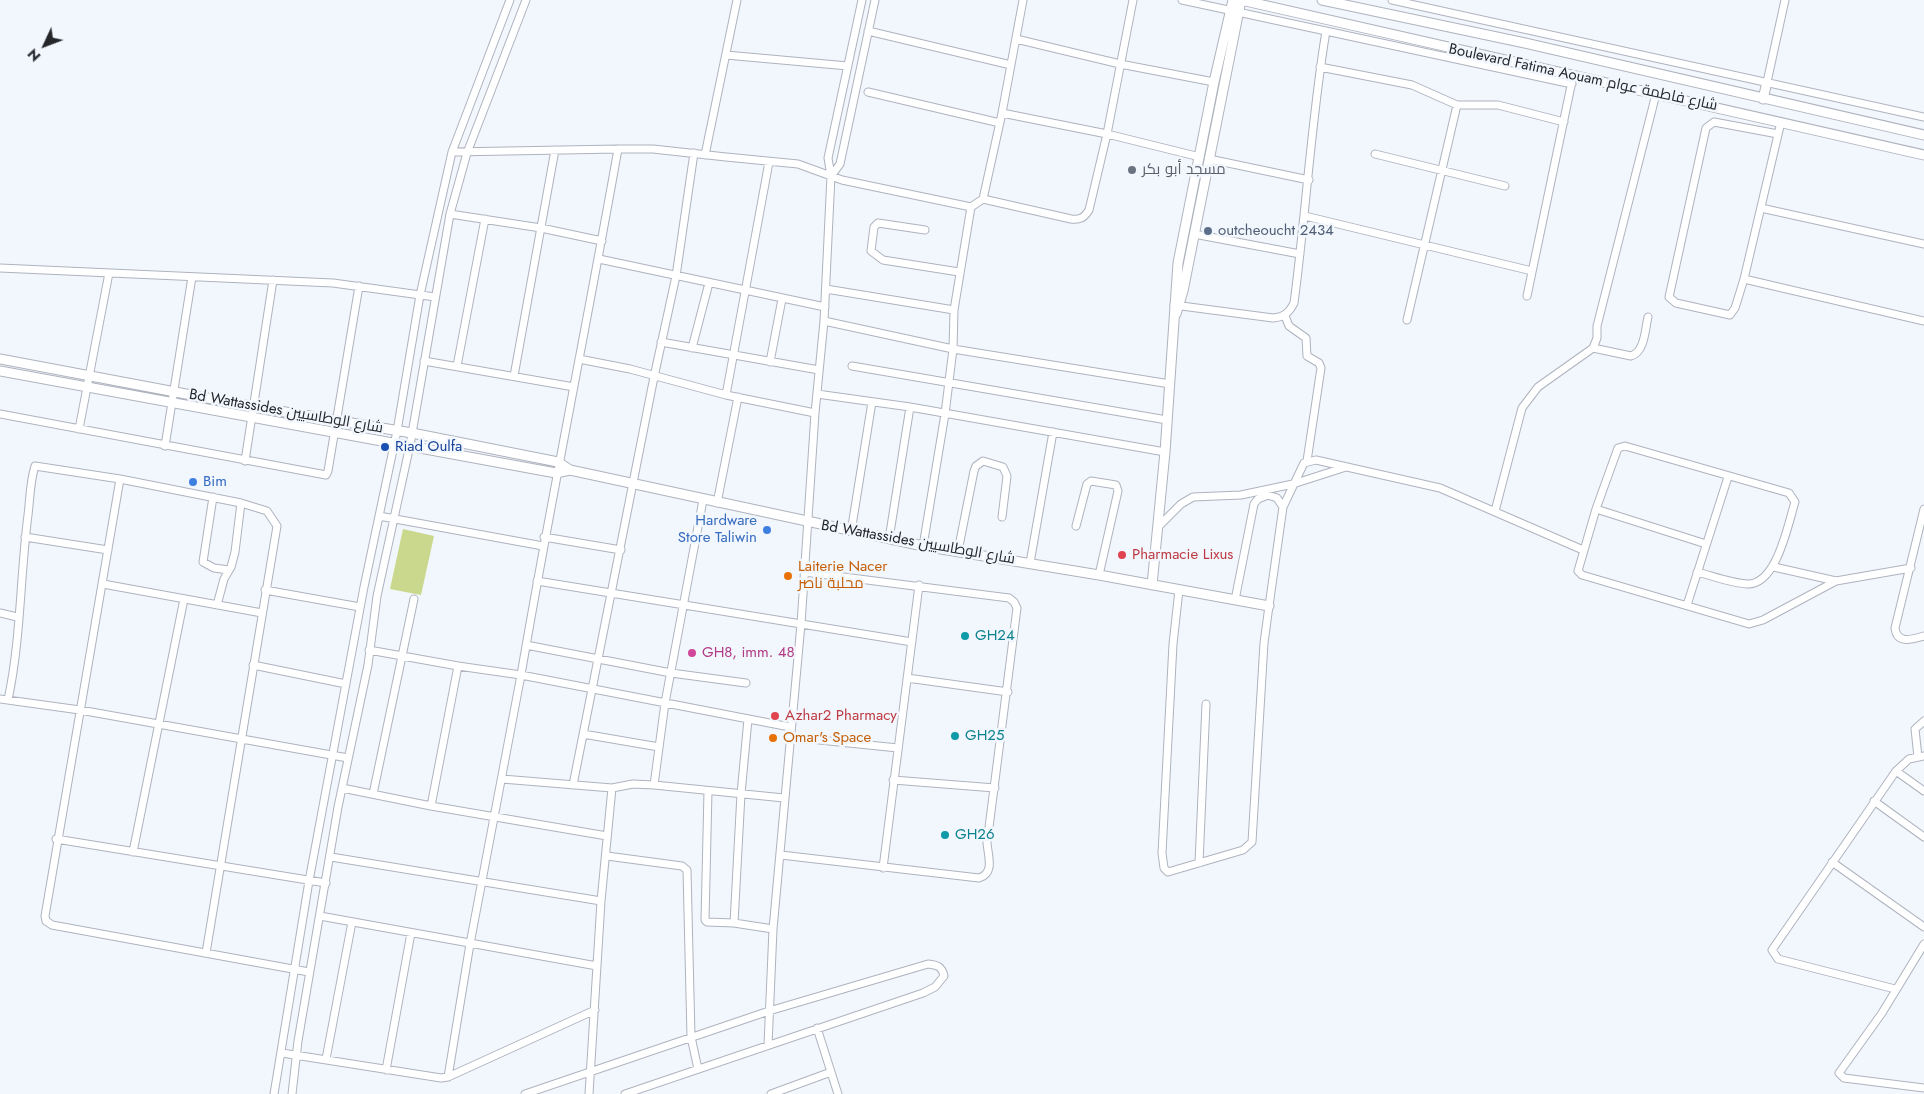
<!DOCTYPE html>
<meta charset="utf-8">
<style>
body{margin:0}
#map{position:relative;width:1924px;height:1094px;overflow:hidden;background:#f2f6fd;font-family:Jost,sans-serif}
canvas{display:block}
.north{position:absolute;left:20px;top:20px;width:50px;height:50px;-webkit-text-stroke:4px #f2f6fd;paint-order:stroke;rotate:227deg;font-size:14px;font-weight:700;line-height:20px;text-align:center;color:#24262a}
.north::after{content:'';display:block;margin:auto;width:18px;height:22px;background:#24262a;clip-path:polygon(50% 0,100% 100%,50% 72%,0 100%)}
</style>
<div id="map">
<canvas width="1924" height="1094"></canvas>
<div class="north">N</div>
</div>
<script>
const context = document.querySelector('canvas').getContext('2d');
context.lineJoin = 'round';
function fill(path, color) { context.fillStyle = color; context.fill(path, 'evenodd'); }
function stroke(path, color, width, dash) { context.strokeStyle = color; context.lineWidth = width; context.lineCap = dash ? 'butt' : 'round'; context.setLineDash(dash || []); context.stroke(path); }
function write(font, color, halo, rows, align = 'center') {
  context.font = font + ' Jost,Cairo,sans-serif'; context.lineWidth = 5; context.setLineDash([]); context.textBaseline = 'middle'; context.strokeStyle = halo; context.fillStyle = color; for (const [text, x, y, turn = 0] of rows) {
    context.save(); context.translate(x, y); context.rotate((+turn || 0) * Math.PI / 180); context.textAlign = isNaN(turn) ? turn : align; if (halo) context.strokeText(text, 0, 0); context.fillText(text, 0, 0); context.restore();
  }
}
const green = new Path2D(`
 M403,529L434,536L421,595L390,589Z`);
const street = new Path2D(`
 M1023,0L1002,113L1107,134L1200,157
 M1182,0L1572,84
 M1392,0L1924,117
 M868,31L1011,65
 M1016,39L1120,64L1214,82
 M726,55L848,66
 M1320,67L1412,85L1457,105H1498L1564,122
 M1767,82L1785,0
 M868,92L1000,123
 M1781,122L1744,279L1924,321
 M618,149C587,324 551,499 521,675L790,727
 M452,152L618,149H653L726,157L798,164L842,180L971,207
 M1375,154L1505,186
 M705,155L737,0
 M1209,159L1309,180
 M831,176L840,164L875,0
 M983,199L1071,219C1080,220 1084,218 1089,210L1107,134L1133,0
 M1761,208L1924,244
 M450,214L541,228L602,241
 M1305,216L1532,271
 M925,230L878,223L874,227L871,251L883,260L959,272
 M1194,234L1300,254
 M599,259L825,307
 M0,268L333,283L435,297
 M1744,279L1735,308L1730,315L1676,303L1669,297L1706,128L1714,122L1778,134
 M826,289L954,310
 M1527,296L1572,81
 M1174,305L1273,318C1284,317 1289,313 1294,303C1306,213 1311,121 1326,31
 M1285,316L1289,326L1306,338L1307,356L1319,363L1321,368L1307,461
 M1407,320L1457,105
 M824,321L953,349L1170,384
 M661,342L819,370
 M692,348L709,283
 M1593,348L1631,356C1645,352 1645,329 1648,317
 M579,359L630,369L726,395L815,413
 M424,361L574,387
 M770,362L782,299
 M457,366L485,219
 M852,366L1167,420
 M514,376L555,150
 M817,394L910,407L1165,452
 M726,395L769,162
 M0,414L326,475L328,471L359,286
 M79,429L109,273
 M165,446L192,277
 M245,461L273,280
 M120,479L45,916L46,921L52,925L309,972
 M213,497L203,562L214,568L229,570
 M717,503L738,397
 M1596,509L1706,544
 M1924,509L1895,628C1897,645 1913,639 1924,636
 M1495,511L1522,408L1538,387L1593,348L1597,338V326L1656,94
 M379,516L543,546
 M1076,526L1087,484L1091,481L1116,485L1118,491L1099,575
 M1158,527L1181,504L1193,497L1241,495L1293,484L1346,467
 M851,532L872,402
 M25,537L108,550
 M544,537L621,550
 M889,539L910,407
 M923,546L945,414L953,349L954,310L971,207L983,199L1002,113
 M958,551L974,471L976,466L983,461L1003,467L1007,476L1002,517
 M1030,563L1053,432
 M1774,567L1836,581L1911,568
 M1697,572C1713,576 1731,583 1747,584C1777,585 1788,524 1795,502L1789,493L1625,446L1618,448L1596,509L1578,571L1582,575L1749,624L1763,620L1836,581
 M537,581L912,642
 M103,584L262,613
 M265,590L360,607
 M1179,590L1173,644L1162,853L1164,868L1168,872L1243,850L1252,842L1264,643L1269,606L1283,507L1304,463L1316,460L1440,488L1583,550
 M1235,600L1254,504L1258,499L1268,495L1277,498L1283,507
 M217,605L224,579L231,567L235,552L241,503
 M1687,605L1728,477
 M0,613L17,617
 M526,645L671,673L746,683
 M369,650L458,666
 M253,665L346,684
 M907,678L1008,692
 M0,699L80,710L348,758
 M8,700C21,639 20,577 28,515C30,499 30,481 35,466L120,479L241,503L267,511L277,526L206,953
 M748,719L741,794L734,923L773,929
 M583,734L659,747
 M790,737L898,748
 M1918,757L1915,729L1924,721
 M1896,771L1924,791
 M502,779L612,788L633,784L654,785L784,798
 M893,780L995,788
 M573,785L654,377L676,276L694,153
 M654,785L665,703L703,500
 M342,788L431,806L607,836
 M708,791L705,920L707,922L734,923
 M373,794L414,599
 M1874,801L1924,837
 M431,806L458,666L521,675L470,944L448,1077
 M56,839L326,883
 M133,852L184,599
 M781,855L979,878C995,873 988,856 987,843L1017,608L1014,602L1009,598L804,572
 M607,856L682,866L687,870L691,1037L698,1069
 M331,857L601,901
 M1832,862L1924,927
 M1199,863L1206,704
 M883,868L919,585
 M320,916L597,966
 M1924,944L1882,1013L1839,1073L1844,1078L1924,1088
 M1895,989L1778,959L1772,950L1896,771L1909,759L1924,756
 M817,1028L838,1094
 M768,1045L773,929L801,624L815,413L824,321L831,176L828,158L862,0
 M282,1053L441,1078L448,1077L595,1010
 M326,1059L352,922
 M386,1070L411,933
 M274,1094L309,881L364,587L397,431L420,295L452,152L510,0
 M292,1094L298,1041L338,807L368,665L377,596L410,445L450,214L467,153L526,0
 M525,1094L769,1011L928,964C938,965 942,967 944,976L935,987L923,993L625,1094
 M589,1094L601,901L612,788
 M771,1094L831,1072`);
const secondary = new Path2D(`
 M1241,0L1924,155
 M1322,0L1525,43L1924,135
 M1763,99L1767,82
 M1176,314L1183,291L1241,0
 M0,359L255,407L412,433L558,462L570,470L923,546L1099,575L1269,606
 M0,371L556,473L570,470
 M1152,585L1165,452L1178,263L1214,82L1233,0`);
const markers = [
 [1132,170,5,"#6b7280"],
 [1208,231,5,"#5c6f8a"],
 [385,447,5,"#1a4fb4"],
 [193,482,5,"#3f7fe0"],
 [767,530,5,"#3f7fe0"],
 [1122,555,5,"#e0444e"],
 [788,576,5,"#e8710a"],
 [965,636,5,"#0f9aa8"],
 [692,653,5,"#d1479c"],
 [775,716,5,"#e0444e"],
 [955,736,5,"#0f9aa8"],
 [773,738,5,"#e8710a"],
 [945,835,5,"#0f9aa8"]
];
const streetNames = [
 ["Boulevard Fatima Aouam شارع فاطمة عوام",1583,78,12],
 ["Bd Wattassides شارع الوطاسيين",286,412,10],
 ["Bd Wattassides شارع الوطاسيين",918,543,10]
];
const worshipNames = [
 ["مسجد أبو بكر",1142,170]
];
const serviceNames = [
 ["outcheoucht 2434",1218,231]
];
const transitNames = [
 ["Riad Oulfa",395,447]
];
const shopNames = [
 ["Bim",203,482],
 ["Hardware",757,521,"right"],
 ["Store Taliwin",757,538,"right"]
];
const healthNames = [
 ["Pharmacie Lixus",1132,555],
 ["Azhar2 Pharmacy",785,716]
];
const foodNames = [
 ["Laiterie Nacer",798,567],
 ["محلبة ناصر",798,584],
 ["Omar's Space",783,738]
];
const cultureNames = [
 ["GH24",975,636],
 ["GH25",965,736],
 ["GH26",955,835]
];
const hotelNames = [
 ["GH8, imm. 48",702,653]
];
fill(green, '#cad88d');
stroke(street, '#aeb3be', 9);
stroke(secondary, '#aeb3be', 11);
stroke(street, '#fff', 7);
stroke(secondary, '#fff', 9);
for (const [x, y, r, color] of markers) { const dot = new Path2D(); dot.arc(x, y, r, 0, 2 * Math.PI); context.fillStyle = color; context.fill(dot); stroke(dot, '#f2f6fd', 2); }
write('15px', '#24262a', '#f2f6fd', streetNames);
write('15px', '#5b616d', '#f2f6fd', worshipNames, 'left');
write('15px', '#4e5e75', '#f2f6fd', serviceNames, 'left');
write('15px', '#164399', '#f2f6fd', transitNames, 'left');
write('15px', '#366cbe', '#f2f6fd', shopNames, 'left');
write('15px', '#be3a42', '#f2f6fd', healthNames, 'left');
write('15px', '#c56008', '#f2f6fd', foodNames, 'left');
write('15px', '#0d838f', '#f2f6fd', cultureNames, 'left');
write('15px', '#b23c85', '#f2f6fd', hotelNames, 'left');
</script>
